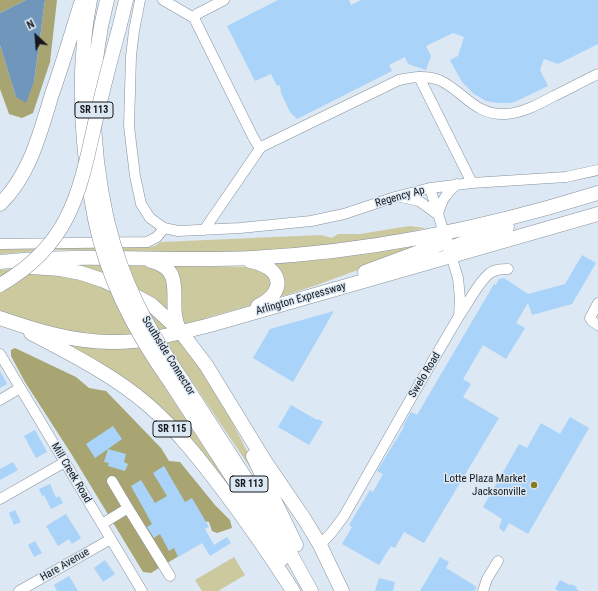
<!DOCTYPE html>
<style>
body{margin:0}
#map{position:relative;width:598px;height:591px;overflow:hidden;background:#dce8f3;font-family:"Roboto Condensed",sans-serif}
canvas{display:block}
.north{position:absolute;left:16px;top:16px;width:40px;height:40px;-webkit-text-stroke:3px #dce8f3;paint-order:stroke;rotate:334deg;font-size:11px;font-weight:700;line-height:16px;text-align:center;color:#14181c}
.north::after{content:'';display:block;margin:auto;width:14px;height:18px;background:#14181c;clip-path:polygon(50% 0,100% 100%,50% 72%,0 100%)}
</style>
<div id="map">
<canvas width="598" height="591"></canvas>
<div class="north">N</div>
</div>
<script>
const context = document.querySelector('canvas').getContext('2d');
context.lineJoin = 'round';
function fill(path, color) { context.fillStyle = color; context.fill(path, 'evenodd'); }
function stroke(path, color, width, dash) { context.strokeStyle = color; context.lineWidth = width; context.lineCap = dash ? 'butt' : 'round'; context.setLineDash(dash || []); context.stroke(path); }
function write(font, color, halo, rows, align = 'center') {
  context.font = font + ' "Roboto Condensed",sans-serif'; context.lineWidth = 3; context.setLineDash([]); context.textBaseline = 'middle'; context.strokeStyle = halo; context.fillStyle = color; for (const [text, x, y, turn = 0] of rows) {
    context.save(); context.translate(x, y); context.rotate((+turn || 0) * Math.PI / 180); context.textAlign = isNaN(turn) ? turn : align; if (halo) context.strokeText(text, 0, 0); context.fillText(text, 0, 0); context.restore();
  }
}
const green = new Path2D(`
 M409,226L426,228L391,236L321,249L247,254L126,252L79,250H51L0,254V248L150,247L155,246L161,242L321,235L332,238L338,234H360Z
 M434,239C382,261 330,282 276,298L267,261Z
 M41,262L154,266L167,270L172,316L127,287Z
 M172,266L256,267L269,273L272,286L252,305L209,317L183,328Z
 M12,269L76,275L146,307L167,328L164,331L133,337H86L0,314V270Z
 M180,337L222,402L262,481L260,482L164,340Z
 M63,342L138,346L250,518L199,454Z
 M234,557L245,575L218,591H202L195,580Z`);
const forest = new Path2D(`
 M0,0H26L0,13Z
 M45,0H57L50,62L33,113L22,118L9,114L0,89V45L16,97L34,82Z
 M15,348L76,377L89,388L106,391L161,448L169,461L180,462L215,505L230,520L232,528L217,533L212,531L209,522L200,521L187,551L151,573L143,572L72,455L25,382L11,356V350Z`);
const water = new Path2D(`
 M26,0H45L34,82L26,103L16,97L0,45V13Z`);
const building = new Path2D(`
 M278,0H349L351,5L361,0H598V44L558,64L544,59L540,70L548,86L519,100L511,103H498L486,101L474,94L463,83L459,77L450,60L458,56L464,37L453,33L426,46L431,56L426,70L408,64L405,57L389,65L392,71L297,119L290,112L281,93L280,85L277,86L271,74L255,81L227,26Z
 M582,255L596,263L572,304L532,315L528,303L516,323L525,328L506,359L483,345L463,379L471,384L463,397L499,418L424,543L404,532L395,548L391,546L379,565L342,544L352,527L349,525L370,490L373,492L383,474L377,471L404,427L403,426L411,412L417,415L494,284L496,285L499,279L504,278L528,294L565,284Z
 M334,311L293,382L253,358L270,329Z
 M0,371L7,384L0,388Z
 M291,405L317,420L318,419L323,422L309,445L278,427Z
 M570,417L589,428L528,534L509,523L504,532L499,528L502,519L483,507L519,444L527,448L541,423L560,434Z
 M113,426L122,439L108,449L126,454L124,462L128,464L125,471L108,466L109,463L104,462L108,449L95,458L86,444Z
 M35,430L47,452L36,458L24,436Z
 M13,462L18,470L0,480V469Z
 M164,466L185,502L192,498L209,527L205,529L214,545L227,537L231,543L210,556L202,543L178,557L174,548L169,551L160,534L154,538L147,527L152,524L131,486L141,480L155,503L167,496L153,473Z
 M50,484L56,498L59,496L63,503L51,509L44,495L42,496L39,489Z
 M15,510L21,522L14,525L9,513Z
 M66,514L81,538L72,544L69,539L58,546L46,526Z
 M35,541L42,553L34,557L28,545Z
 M440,557L449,562L446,568L477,587L474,591H420Z
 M105,560L115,574L103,582L94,568Z
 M69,576L78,591H57L54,585Z
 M379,578L395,582L393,591H375Z
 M560,580L570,585L571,584L577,587L576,589L580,591H559L555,589Z`);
const minor = new Path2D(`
 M140,0L134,31L131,56L129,126L135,176L141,204L150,218L164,228L178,231L240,228L311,221L344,214L395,197L430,188L472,183L566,177L598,170
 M163,0L194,18L197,14L224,0
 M194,18L253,137L257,144L261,147L399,80C413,77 426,75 439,80C463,90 474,116 506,114C523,113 539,104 554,96C569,89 583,81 598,74
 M419,77L472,183
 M401,197L419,201L437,214
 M438,214C442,199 446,194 457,184
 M204,230L261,147
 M0,244L147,242L157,237L164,228
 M598,303L590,318L592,321L598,325
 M459,316C468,304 478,282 490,273C496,269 502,269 508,269
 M0,354L142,591
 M0,400L20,388
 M0,499L65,462
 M128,508L170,576
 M102,524L128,508L112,481
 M320,545L332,532L344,516L414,393L459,316L460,298L458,278L430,188
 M19,591L111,539
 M483,591L487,579L498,561`);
const highway = new Path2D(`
 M90,0C76,72 81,147 95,219
 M107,0C88,72 91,148 107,220
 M119,29L126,0
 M0,204C30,175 40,133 52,94C63,63 72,32 82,0
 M450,248L507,227
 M151,261C189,270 166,303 179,329
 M250,261C282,267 288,291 258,306
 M0,262C84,253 168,262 252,258C370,252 486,228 598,193
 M31,267L60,269L81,273L102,280L128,292L152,305L181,332L206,365L266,463L305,520L320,545L342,591
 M365,272L446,242
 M0,318C35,330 73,342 111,342C145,343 177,333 210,325L598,214
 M31,333C71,354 113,375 148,405C177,430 202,462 226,494C249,525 272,558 293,591
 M182,380L268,513L311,591
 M171,383L260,520L282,559
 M253,456L296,545`);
const highwayBridge = new Path2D(`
 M95,219C107,279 136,334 171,383
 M107,220C122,282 147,328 182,380
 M0,285C73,243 80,189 97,114C104,86 111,57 119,29`);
const markers = [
 [534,485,4,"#857e25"]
];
const shields = [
 [94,110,38],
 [172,429,38],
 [249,484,38]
];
const shieldNames = [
 ["SR 113",94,110],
 ["SR 115",172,429],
 ["SR 113",249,484]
];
const streetNames = [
 ["Regency Ap",400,197,-16],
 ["Arlington Expressway",301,299,-16],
 ["Southside Connector",168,356,58],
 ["Swelo Road",425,375,-59],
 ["Mill Creek Road",71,473,59],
 ["Hare Avenue",65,565,-30]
];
const poiNames = [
 ["Lotte Plaza Market",526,479],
 ["Jacksonville",526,492]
];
fill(green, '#ccc99f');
fill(forest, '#a8a573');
fill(water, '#7097bb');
fill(building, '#aad3f9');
stroke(minor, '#86919b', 11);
stroke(highway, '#86919b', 15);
stroke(minor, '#fff', 10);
stroke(highway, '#fff', 14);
stroke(highwayBridge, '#86919b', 15, []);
stroke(highwayBridge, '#fff', 14);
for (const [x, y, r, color] of markers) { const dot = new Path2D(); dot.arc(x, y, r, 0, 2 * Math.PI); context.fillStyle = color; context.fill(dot); stroke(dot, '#dce8f3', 1.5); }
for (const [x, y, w] of shields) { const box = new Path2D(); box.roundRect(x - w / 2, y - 8, w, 16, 3); context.fillStyle = '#dce8f3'; context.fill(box); stroke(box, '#14181c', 1); }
write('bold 10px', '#14181c', null, shieldNames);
write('11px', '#14181c', '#dce8f3', streetNames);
write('11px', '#14181c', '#dce8f3', poiNames, 'right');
</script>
